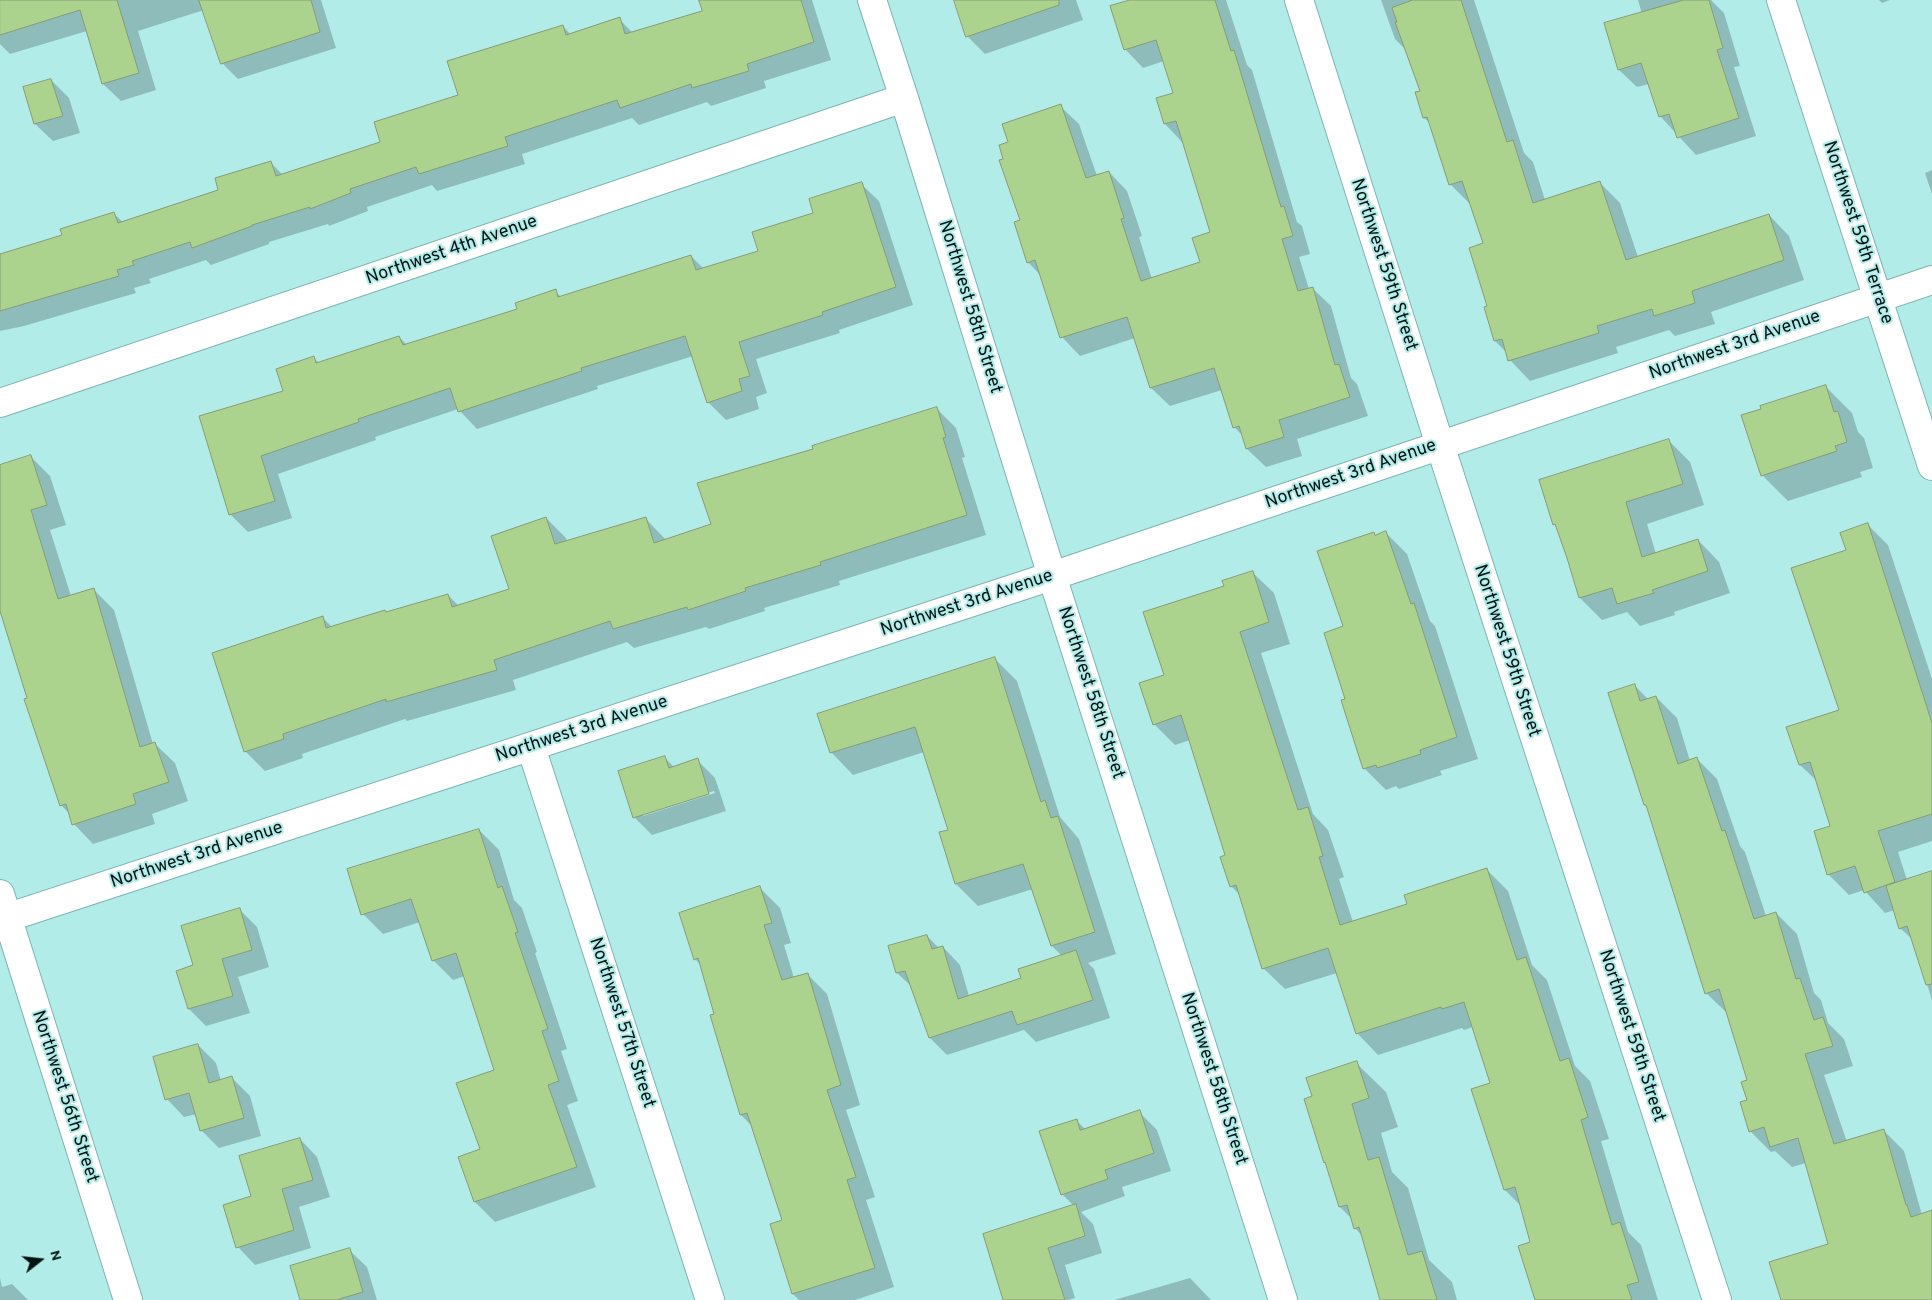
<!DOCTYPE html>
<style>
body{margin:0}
#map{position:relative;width:1932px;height:1300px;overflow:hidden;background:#b2ece9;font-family:Overpass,sans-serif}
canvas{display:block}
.north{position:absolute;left:15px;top:1235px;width:50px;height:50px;-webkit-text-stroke:4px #b2ece9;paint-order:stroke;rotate:74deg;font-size:14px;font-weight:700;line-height:20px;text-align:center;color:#001211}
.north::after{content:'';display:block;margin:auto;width:18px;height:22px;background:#001211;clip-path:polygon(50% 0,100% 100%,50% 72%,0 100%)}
</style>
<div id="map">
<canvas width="1932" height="1300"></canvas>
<div class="north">N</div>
</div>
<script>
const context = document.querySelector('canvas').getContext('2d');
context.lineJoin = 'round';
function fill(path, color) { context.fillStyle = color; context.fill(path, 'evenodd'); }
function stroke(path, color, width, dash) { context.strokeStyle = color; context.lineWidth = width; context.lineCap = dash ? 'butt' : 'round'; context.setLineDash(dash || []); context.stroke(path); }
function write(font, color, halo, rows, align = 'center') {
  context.font = font + ' Overpass,sans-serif'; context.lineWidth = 4; context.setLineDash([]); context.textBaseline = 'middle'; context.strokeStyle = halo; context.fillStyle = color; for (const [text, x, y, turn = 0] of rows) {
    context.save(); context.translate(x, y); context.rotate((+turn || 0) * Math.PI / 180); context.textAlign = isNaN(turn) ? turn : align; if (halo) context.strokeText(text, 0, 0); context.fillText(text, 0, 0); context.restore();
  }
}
const shadow = new Path2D(`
 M0,0H321L336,48L238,79L222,63L204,10L138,31L156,90L121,101L103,84L87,31L10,54L0,44Z
 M711,0H812L831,60L764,81L766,88L711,106L707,102L639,125L632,118L522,154L525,164L437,191L432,185L367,207L368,211L329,226L328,224L269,242V244L211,265L206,260L149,279L151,283L134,288L136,293L24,326L0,331V255L63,236L114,214L123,222L220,191L271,163L283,175L382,143L459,96L563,26L571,35L619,19L633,33L704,12Z
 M959,0H1076L1083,20L985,54L967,36Z
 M1134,0H1226L1247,65L1252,70L1297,222L1302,226L1310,254L1299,257L1309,289L1312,288L1331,306L1351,378L1357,384L1368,416L1297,439L1302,456L1266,467L1247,449L1244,437L1234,427L1222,390L1170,406L1151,388L1135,338L1080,356L1062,337L1041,276L1028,262L1022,221L1005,160L1010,143L1060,106L1079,124L1097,176L1109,172L1127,191L1142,236L1139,237L1152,279L1201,263L1211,233L1183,143L1165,124L1158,99L1174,94L1164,61L1143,68L1125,49Z
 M1381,0H1474L1524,153L1533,162L1545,200L1600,183L1620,203L1638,257L1769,215L1789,236L1804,280L1711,312L1715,324L1675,336L1669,330L1616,347L1618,353L1530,381L1510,360L1507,353L1495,341L1485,308L1488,307L1485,244L1471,205L1450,184L1430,123L1424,118L1422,91L1407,51L1395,39Z
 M1638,0H1711L1724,13L1740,66L1734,67L1756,136L1696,155L1660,116L1649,84L1637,87L1619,70L1642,14Z
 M1879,0H1890L1882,3Z
 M51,80L69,98L80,133L53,141L35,124L24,88Z
 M1932,170V194L1925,173Z
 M861,184L879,201L913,305L839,330L840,333L756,359L767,393L756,397L759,409L726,420L708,402L693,356L597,386L598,389L477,429L458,409L375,437L376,440L278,474L292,518L248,532L230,514L285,391L313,357L319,363L399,337L407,345L519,310L555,291L561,297L691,256L704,269L759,252Z
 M1825,386L1852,413L1858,432L1864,438L1873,468L1860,472L1862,477L1788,501L1762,475Z
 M936,408L956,428L965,457L962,458L986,535L839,581L840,585L764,608L765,611L709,629L706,627L634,648L627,642L513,680L516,690L407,721L405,719L302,754L303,758L265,771L245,751L323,618L333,628L448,595L459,606L511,590L546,518L566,538L567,542L646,519L666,540L713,525L814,450Z
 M1668,440L1690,462L1704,505L1647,524L1656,554L1698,540L1719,562L1730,593L1674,612L1675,615L1640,626L1627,612L1602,620L1580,598L1568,557L1558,528L1554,524Z
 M30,456L50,476L66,525L50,530L71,596L94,590L114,610L153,744H155L175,763L188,801L152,814L155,824L93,844L74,824L71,815L61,805L3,615L0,613V467Z
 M1867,524L1888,545L1932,679V841L1898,852L1907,880L1932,872V1000L1913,940L1900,928L1895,910L1885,913L1864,890L1849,895L1828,874L1831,827L1818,782L1800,765L1841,710L1847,551Z
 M1374,533L1376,536L1386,533L1407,554L1430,621L1435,626L1478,759L1440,771L1442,775L1399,789L1396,786L1386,790L1364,768L1347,700L1345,627Z
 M1252,572L1274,593L1290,644L1261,653L1313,814L1328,830L1344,877L1339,879L1353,922L1409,905L1487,870L1508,891L1532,965L1547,980L1575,1066L1590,1081L1609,1139L1601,1141L1628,1232L1641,1245L1658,1300H1536L1532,1243L1521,1206L1505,1190L1491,1084L1473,1027L1464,1030L1462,1028L1378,1055L1357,1033L1337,973L1285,989L1263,968L1240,895L1231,886L1227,856L1190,740L1175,745L1154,724L1165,676L1226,587Z
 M995,659L1017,681L1060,817L1079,839L1116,954L1088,963L1094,969L1110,1018L1036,1042L1024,1030L947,1055L930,1038L912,987L897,973L927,936L939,948L943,947L960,965L969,996L1023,979L1062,956L1052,946L1033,889L978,906L956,884L949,831L924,752L853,775L832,753L819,714Z
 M1635,686L1648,699L1656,697L1677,718L1690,761L1697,759L1717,779L1740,846L1745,852L1766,916L1776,913L1797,934L1814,993L1821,1000L1828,1023L1844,1039L1853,1066L1824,1075L1847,1142L1884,1131L1904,1151L1922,1215L1932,1212V1300H1782L1830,1245L1806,1163L1792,1167L1775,1151L1771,1152L1750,1131L1749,1081L1727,1013L1706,993L1648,808L1645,805Z
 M664,757L674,767L697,760L715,778L726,811L652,835L634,817ZM714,791L715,793L643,816V813Z
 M479,830L499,850L514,900L522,908L537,952L535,953L567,1049L561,1051L578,1101L567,1105L596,1187L495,1222L475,1202L460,1157L481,1150L495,1071L465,976L453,980L433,960L420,922L383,934L363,914Z
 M760,888L780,908L791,943L784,945L794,978L807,974L827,994L860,1105L846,1110L875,1197L866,1200L894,1287L855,1300H799L793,1294L784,1221L752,1126L741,1115L711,1016L715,1015L701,965L695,959Z
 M239,909L257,927L269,967L238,977L250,1013L206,1026L189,1009L195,966Z
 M198,1045L216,1063L221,1081L232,1078L250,1096L261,1136L219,1148L202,1131L197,1114L184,1117L167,1099Z
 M1356,1063L1386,1092L1398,1127L1381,1133L1392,1172L1408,1188L1429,1260L1452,1282L1457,1300H1382L1363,1237L1355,1228L1352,1219L1340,1207L1314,1096Z
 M1139,1112L1157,1130L1171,1171L1122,1187L1125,1196L1081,1212L1093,1224L1102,1253L1065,1265L1075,1298L1068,1300H1007L1074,1206L1062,1194L1076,1120L1085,1129Z
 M300,1139L317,1157L330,1197L299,1207L311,1248L255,1265L238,1247L253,1197Z
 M349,1250L367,1267L377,1300H301Z
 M0,1278L2,1287L12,1284L28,1300H0Z
 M1190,1278L1211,1300H1114Z`);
const building = new Path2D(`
 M0,0H117L139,73L102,84L80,10L0,35Z
 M199,0H311L320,32L221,64Z
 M699,0H801L814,42L747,64L749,71L692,88L691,84L620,108L617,100L505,137L508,146L419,174L416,167L350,189L351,193L310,209V207L252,225V226L192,248L190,242L132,261L134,265L117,270L119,276L0,311V254L62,235L60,229L114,212L118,223L218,190L215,178L271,161L276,176L380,142L374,122L458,95L447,61L563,25L566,35L620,17L625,34L702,11Z
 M954,0H1059V5L966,37Z
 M1130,0H1215L1231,51L1234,50L1281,207L1284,206L1293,236L1282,239L1298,291L1313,287L1335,365L1339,364L1350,397L1279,420L1284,437L1246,449L1239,426L1233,428L1214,368L1150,388L1127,317L1060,338L1035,260L1027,263L1014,222L1020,220L999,160L1003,159L999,145L1008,142L1002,124L1061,104L1086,178L1109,171L1124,218L1121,219L1141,281L1200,262L1192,238L1210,232L1176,121L1164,124L1156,98L1173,93L1156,40L1124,50L1110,6Z
 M1413,0H1461L1507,142L1513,140L1533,203L1600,181L1626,260L1769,214L1784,260L1692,291L1695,303L1654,316L1652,309L1597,326L1599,333L1508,361L1502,339L1494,341L1484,307L1487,306L1469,248L1483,243L1462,181L1449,185L1427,117L1423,118L1415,92L1420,91L1395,22H1397L1392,8Z
 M1684,0H1709L1723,48L1717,50L1739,118L1677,138L1669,114L1659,117L1641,63L1618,70L1604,23Z
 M51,79L63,116L34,124L23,87Z
 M862,182L896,287L822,312L823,315L739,342L750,376L739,379L742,391L707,403L685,336L581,368L582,371L458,412L450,388L358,419L359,422L261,456L275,501L229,515L199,416L283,391L276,369L314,356L316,363L399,336L403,345L517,309L515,303L556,289L558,297L691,255L696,270L758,251L752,232L813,213L809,199Z
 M1826,385L1834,412L1838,411L1847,442L1835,446L1837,451L1761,476L1741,415L1761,409L1760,406Z
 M937,407L946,437L943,438L967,515L820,562L821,565L745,588L746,591L688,610L687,607L613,629L610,621L494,660L497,670L386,702V699L283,734L284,739L244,752L212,653L323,616L326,628L385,610L386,612L448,594L452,607L509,589L491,536L546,517L555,544L646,517L654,543L711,524L697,483L813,449L812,446Z
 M1669,439L1683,484L1626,502L1642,557L1698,539L1708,571L1652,590L1654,593L1617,604L1612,588L1579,598L1567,558L1555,524L1553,525L1539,480Z
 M31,455L47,505L31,510L58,599L94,588L140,747L155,742L169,782L133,794L136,804L72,825L66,804L60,806L24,699L27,698L0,611V465Z
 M1868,523L1932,723V814L1878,831L1895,882L1864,893L1855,866L1827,875L1814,831L1830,826L1810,762L1799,765L1786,727L1839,710L1791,568L1846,550L1840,533Z
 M1386,531L1411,604L1414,603L1457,737L1420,750L1421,754L1377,768L1376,765L1363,769L1341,700L1345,699L1324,633L1343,626L1317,551L1374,532L1375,535Z
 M1253,571L1269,622L1240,632L1298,810L1308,807L1323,856L1319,857L1340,925L1407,904L1404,895L1487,868L1517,960L1526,957L1560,1061L1569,1058L1588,1117L1581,1120L1612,1225L1620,1222L1639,1282L1627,1285L1632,1300H1535L1518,1246L1530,1242L1515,1187L1504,1190L1471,1089L1490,1083L1464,1002L1442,1009L1441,1007L1356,1034L1328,948L1262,969L1236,885L1230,887L1220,857L1225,855L1181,715L1153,725L1139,683L1164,675L1143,612L1224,586L1222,581Z
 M995,657L1041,802L1045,800L1051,818L1058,816L1095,932L1051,946L1023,864L955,884L939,832L948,830L915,727L830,753L817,714Z
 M1635,684L1640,701L1656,696L1678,764L1697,757L1722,831L1725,830L1754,919L1776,912L1796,979L1800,978L1814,1020L1823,1017L1833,1046L1805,1054L1834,1144L1884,1129L1906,1205H1907L1911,1217L1932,1210V1300H1781L1769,1262L1828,1244L1798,1138L1770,1147L1764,1127L1749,1132L1740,1102L1747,1100L1741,1082L1747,1080L1719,989L1705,994L1646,805H1644L1608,693Z
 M665,756L669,768L698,758L709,794L633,818L618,771Z
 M479,829L498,888L502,886L518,932L515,933L548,1029L542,1031L559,1081L548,1085L577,1167L474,1202L458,1157L480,1149L456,1083L494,1070L456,953L432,961L411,899L361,915L347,869Z
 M1932,871V984L1926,985L1907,926L1899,929L1886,886Z
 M760,886L772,923L764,925L782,980L808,973L841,1085L827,1090L856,1177L847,1180L875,1268L792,1294L770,1224L782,1220L747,1113L740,1115L710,1015L714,1014L698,958L694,960L679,913Z
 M240,908L252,950L222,959L233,996L188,1009L176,971L193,965L181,926Z
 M927,935L932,949L943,946L958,999L1021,978L1018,969L1076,950L1093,1000L1017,1025L1012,1011L929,1038L905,971L896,973L888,946Z
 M198,1044L209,1083L232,1076L244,1118L200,1131L189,1093L165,1100L153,1057Z
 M1357,1061L1369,1098L1352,1104L1368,1160L1379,1157L1408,1255L1422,1251L1437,1300H1380L1359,1227L1354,1229L1347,1205L1339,1207L1325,1162L1324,1163L1304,1099L1312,1096L1306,1078Z
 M1140,1110L1154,1153L1105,1170L1108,1179L1061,1195L1039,1131L1077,1119L1080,1130Z
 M300,1138L313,1180L282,1189L294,1230L236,1248L223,1205L251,1196L239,1156Z
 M1076,1204L1085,1236L1048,1248L1065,1300H1003L983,1234Z
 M350,1248L363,1292L336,1300H300L290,1266Z`);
const minor = new Path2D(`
 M872,0L904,98L1052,576L1283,1300
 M1299,0L1440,445L1717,1300
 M1781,0L1932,466
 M0,403L904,98
 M531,747L710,1300
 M0,894L128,1300
 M0,920L1052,576L1932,280`);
const streetNames = [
 ["Northwest 59th Terrace",1857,233,72],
 ["Northwest 4th Avenue",452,251,-19],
 ["Northwest 59th Street",1383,265,72],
 ["Northwest 58th Street",969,307,73],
 ["Northwest 3rd Avenue",1735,346,-19],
 ["Northwest 3rd Avenue",1351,475,-19],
 ["Northwest 3rd Avenue",967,604,-18],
 ["Northwest 59th Street",1506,651,72],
 ["Northwest 58th Street",1090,693,72],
 ["Northwest 3rd Avenue",582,730,-18],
 ["Northwest 3rd Avenue",197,856,-18],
 ["Northwest 57th Street",621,1023,72],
 ["Northwest 59th Street",1631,1036,72],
 ["Northwest 58th Street",1213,1079,72],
 ["Northwest 56th Street",64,1097,72]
];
fill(shadow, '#0003');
fill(building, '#acd38d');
stroke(building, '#869b76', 1);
stroke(minor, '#7cb4b2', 30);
stroke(minor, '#fff', 28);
write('18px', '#001211', '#b2ece9', streetNames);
</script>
